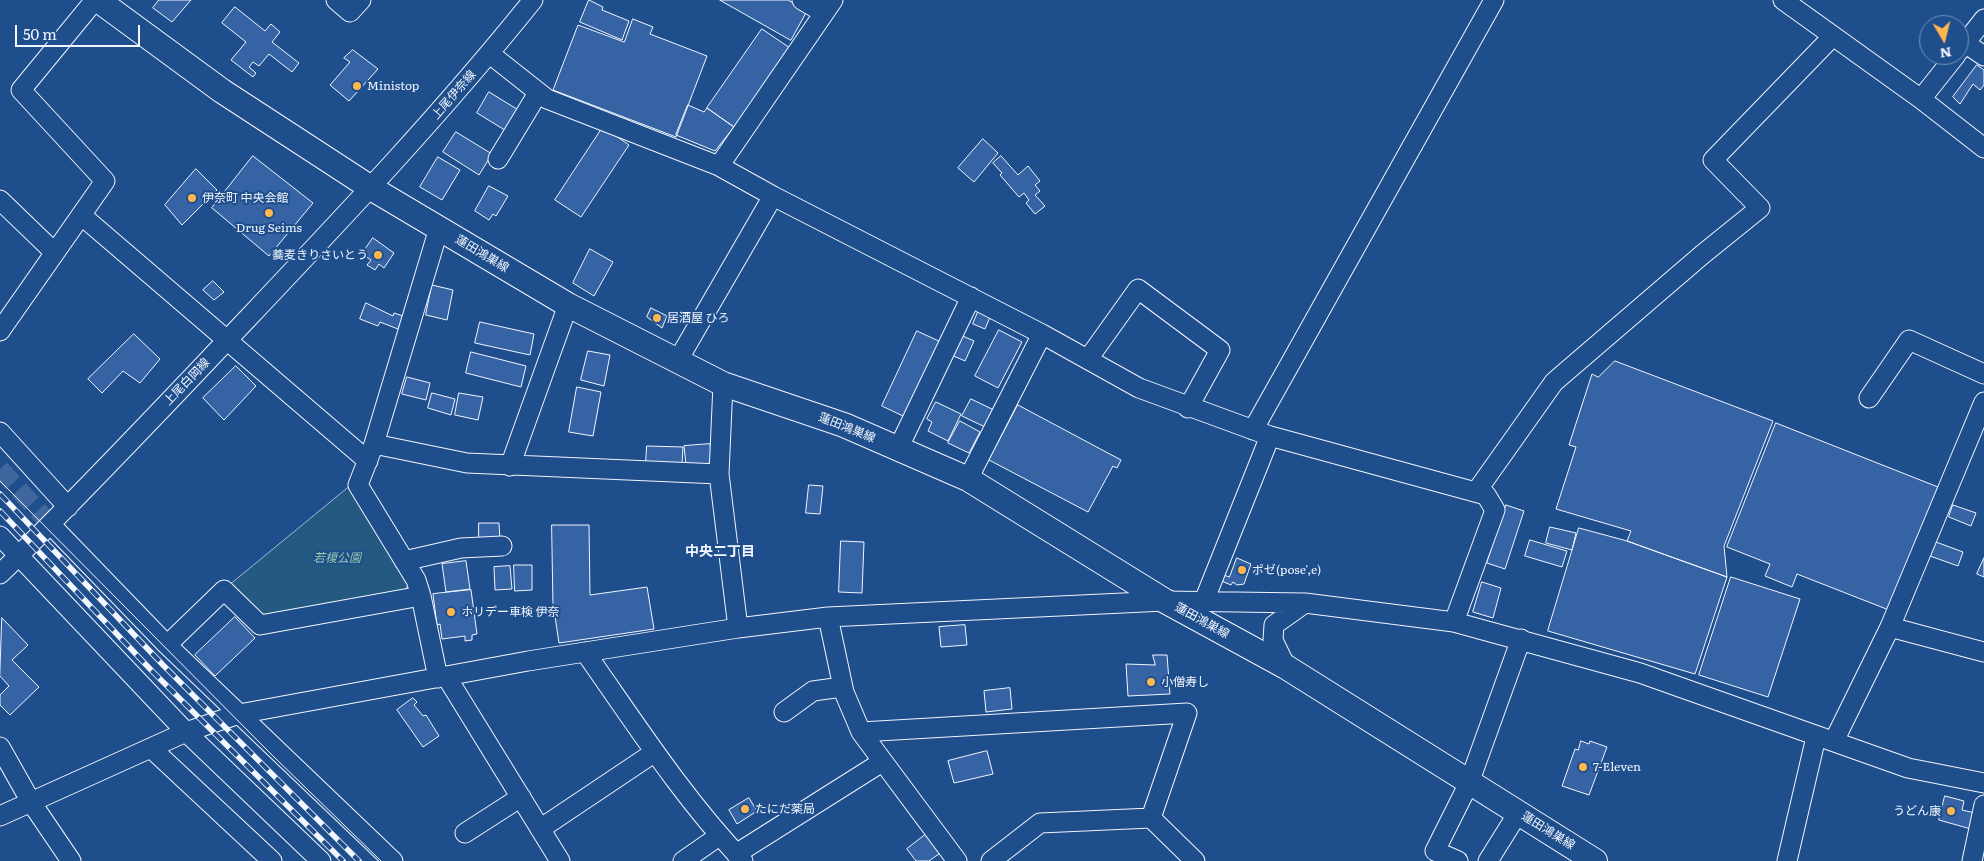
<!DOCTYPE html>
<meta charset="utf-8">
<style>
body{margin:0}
#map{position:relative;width:1984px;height:861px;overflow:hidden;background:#1f4e8c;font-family:Literata,serif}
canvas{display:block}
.north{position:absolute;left:1919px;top:15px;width:50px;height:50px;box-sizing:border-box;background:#1f4e8c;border:1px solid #7391ba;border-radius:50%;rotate:172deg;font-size:14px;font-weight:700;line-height:20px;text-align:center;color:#f2f6ff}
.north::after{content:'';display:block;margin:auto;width:18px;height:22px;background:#ffb74d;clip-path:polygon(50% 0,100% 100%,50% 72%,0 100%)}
.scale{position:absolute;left:15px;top:25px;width:125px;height:22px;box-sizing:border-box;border:2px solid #f2f6ff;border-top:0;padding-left:6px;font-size:15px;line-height:18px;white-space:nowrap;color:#f2f6ff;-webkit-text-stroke:4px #1f4e8c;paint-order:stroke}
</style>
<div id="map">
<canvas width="1984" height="861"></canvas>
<div class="north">N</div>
<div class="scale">50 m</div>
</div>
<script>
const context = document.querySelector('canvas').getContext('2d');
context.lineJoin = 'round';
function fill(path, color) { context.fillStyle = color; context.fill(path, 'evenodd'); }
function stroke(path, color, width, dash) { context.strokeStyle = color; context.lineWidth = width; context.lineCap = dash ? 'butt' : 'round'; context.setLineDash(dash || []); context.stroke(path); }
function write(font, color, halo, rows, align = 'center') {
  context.font = font + ' Literata,"Noto Sans JP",serif'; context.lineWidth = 4; context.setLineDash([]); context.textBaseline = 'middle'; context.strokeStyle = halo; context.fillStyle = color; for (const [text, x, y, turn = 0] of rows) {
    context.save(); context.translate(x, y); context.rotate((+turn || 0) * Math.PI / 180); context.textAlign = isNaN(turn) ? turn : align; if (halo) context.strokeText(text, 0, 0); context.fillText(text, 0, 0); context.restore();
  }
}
const green = new Path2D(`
 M349,487L408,585L404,592L264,619L231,584Z`);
const building = new Path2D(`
 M159,0H191L172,22L153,8Z
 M589,0L603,7L602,10L629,21L622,40L580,22Z
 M720,0H788L807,11L791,40Z
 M235,7L265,31L271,24L280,32L272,42L299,63L292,72L269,54L259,66L253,62L249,67L256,73L253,77L231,60L246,42L222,23Z
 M633,19L653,27L650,34L707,56L676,137L553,90L578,25L624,42Z
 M762,29L790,48L734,127L707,108Z
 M353,50L378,69L349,101L330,85L350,62L344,58Z
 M1977,65L1984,70V85L1980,90L1973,84L1960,104L1953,97Z
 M489,92L520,111L508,132L477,113Z
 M688,105L704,112L707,108L734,127L715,151L676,135Z
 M603,127L629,145L581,217L555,200Z
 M456,132L492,154L479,175L443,152Z
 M983,139L998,153L974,182L958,168Z
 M253,156L313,203L269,256L212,208Z
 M1001,156L1018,175L1028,166L1040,181L1035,185L1040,191L1035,195L1045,206L1035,214L1026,203L1029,200L1024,193L1019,197L1000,175L1002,173L993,163Z
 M438,157L460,170L442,200L420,187Z
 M196,169L217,190L182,225L165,205Z
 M489,186L508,196L496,216L493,214L489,220L475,211Z
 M373,238L394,253L384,268L379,264L375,270L367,265L371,260L362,254Z
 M590,249L613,262L594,296L573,283Z
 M213,281L224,292L214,300L203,290Z
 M432,285L453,290L447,320L426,315Z
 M366,303L393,316L394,313L403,316L398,329L380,322L378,326L360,319Z
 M651,308L667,316L662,328L647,317Z
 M978,312L990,317L985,329L973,324Z
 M480,322L534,334L530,355L475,343Z
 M999,330L1022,342L998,388L975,376Z
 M917,331L941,342L905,417L882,406Z
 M956,333L974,341L965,361L947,353Z
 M134,334L160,359L140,383L123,371L102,393L88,379Z
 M588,351L610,355L604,386L581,380Z
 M471,352L526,366L521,387L466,373Z
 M1615,361L1773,421L1724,546L1727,577L1627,541L1631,531L1556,509L1576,447L1569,445L1592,374L1598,377Z
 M236,366L256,386L224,420L203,398Z
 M407,377L430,383L426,400L402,394Z
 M577,387L601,392L593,436L569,432Z
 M432,393L455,399L451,415L428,408Z
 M459,393L483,397L478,420L455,415Z
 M971,399L994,410L985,427L962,416Z
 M936,402L961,414L948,441L928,431L932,422L927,419Z
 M1018,405L1121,460L1117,468L1113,466L1088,512L989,460Z
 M960,421L980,432L969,453L948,443Z
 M1776,423L1938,487L1889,610L1797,574L1792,587L1765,576L1770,564L1727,547Z
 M710,444L712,463L686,465L684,446Z
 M647,446L683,447L682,464L646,463Z
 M809,485L823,486L820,514L806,513Z
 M1506,505L1524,511L1505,569L1487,563Z
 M1953,505L1976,513L1971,526L1949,517Z
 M479,523H499L500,540L479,541Z
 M552,525H589L590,595L647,587L654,629L559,643L553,603Z
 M1550,527L1576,533L1572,550L1546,543Z
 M1579,528L1627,541L1727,577L1695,674L1548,631Z
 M1530,540L1567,551L1562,567L1525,556Z
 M841,541L864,542L862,593L839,592Z
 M1936,542L1963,552L1958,566L1930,556Z
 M1237,558L1251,564L1244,584L1237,585L1233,582L1231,585L1217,579L1219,573L1229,577Z
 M1984,558V577L1977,574Z
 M466,561L470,589L446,592L442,564Z
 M514,565H532V590L515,591Z
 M510,566L512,589L495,590L494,567Z
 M1731,577L1800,599L1768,697L1699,675Z
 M1482,582L1501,588L1493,618L1473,612Z
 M471,590L477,634L472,635V640L465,641V636L442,639L440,624L437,625L433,594Z
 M235,617L255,638L215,676L195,655Z
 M2,618L28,645L12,660L39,687L10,715L0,705V695L9,686L0,676Z
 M965,625L967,645L941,647L939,627Z
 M1153,655H1167L1170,694L1128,696L1126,664L1155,665Z
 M1010,688L1012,709L986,712L984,691Z
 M413,698L417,702L414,705L423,716L426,715L439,736L423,747L397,710Z
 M1581,741L1589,744L1590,741L1607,747L1589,795L1562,786L1575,749L1578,750Z
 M987,751L993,774L954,783L948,761Z
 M1945,796L1964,801L1962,810L1975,813L1971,829L1939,820Z
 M749,798L757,811L737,824L729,810Z
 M929,832L943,851L929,861H916L907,849Z`);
const minorTunnel = new Path2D(`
 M0,469L51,525`);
const minor = new Path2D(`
 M336,0L350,12L361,0
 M802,0L824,13
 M1783,0L1921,99L1984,148
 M1965,43L1984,56
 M1959,51L1984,19
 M490,54L547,99L719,166L773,196L1042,334L1139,388L1270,436L1486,495L1495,510L1454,622
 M1921,99L1956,55
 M498,159L538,93
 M719,166L833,0
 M0,200L54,252
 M81,215L368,461
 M0,331L105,181L21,90L95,0
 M1088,359L1138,289L1220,350L1188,408
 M678,360L773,196
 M723,384L719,474L738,628
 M1869,398L1909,340L1984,374
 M1253,430L1494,0
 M0,432L68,507
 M374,444L467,463L719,474
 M898,449L971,297
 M510,466L568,305
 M968,479L1042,334
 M1476,492L1554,382L1703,254L1760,208L1713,160L1833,36
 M51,525L167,645L393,861
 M0,536L186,732L321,861
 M404,561L461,548L502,546
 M0,574C80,496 156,415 233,334C336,225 439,117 533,0
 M1204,601L1270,436
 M828,617L844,692L861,732L957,861
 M1890,627L1984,652
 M167,645L224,590L260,625L421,596
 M585,652C635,723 683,798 743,861
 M1286,667L1273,640L1274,625L1305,603
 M446,676L560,861
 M438,678L421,596L416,580L358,485L374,444L439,228
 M784,712L813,691L842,687
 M861,732L1187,713L1151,818
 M1834,741L1890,627L1984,402
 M0,747L31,802L71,861
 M151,748L272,861
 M0,816L186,732L239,714L528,661L738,628L828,617L1165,601L1305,603L1454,622L1640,673L1908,768L1984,783
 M540,829L655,752
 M465,833L521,797
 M736,854L882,762
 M683,861L719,836
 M991,861L1040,823L1151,818L1195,861
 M1458,861L1435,851L1469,783L1521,639
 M1488,861L1518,813
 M1787,861L1816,737
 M1972,861L1984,805`);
const major = new Path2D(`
 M98,0L222,91L371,188L568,305L723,384L844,425L968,479L1165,601L1286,667L1595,861`);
const tram = new Path2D(`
 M0,481L271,754L381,861`);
const rail = new Path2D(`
 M0,494L163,665L359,861
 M0,511L152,671L343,861`);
const markers = [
 [357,86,5,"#ffb74d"],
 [192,198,5,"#ffb74d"],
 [269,213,5,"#ffb74d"],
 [378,255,5,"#ffb74d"],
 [657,318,5,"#ffb74d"],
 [1242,570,5,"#ffb74d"],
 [451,612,5,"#ffb74d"],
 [1151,682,5,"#ffb74d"],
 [1583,767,5,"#ffb74d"],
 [745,809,5,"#ffb74d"],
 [1951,811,5,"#ffb74d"]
];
const poiNames = [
 ["Ministop",367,86],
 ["伊奈町 中央会館",202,198],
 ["Drug Seims",269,228,"center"],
 ["蕎麦きりさいとう",368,255,"right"],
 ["居酒屋 ひろ",667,318],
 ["ポゼ(pose',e)",1252,570],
 ["ホリデー車検 伊奈",461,612],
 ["小僧寿し",1161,682],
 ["7-Eleven",1593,767],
 ["たにだ薬局",755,809],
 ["うどん康",1941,811,"right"]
];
const streetNames = [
 ["上尾伊奈線",454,95,-49],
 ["蓮田鴻巣線",482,254,31],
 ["上尾白岡線",187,382,-46],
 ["蓮田鴻巣線",847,428,22],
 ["蓮田鴻巣線",1202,621,29],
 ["蓮田鴻巣線",1548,831,32]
];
const parkNames = [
 ["若榎公園",337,558]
];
const neighbourhoodNames = [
 ["中央二丁目",720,552]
];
fill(green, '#245a82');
stroke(green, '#a8bbd7', 1);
fill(building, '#3563a3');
stroke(building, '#f2f6ff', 1);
stroke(minorTunnel, '#3f679d', 19, [19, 9]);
stroke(minor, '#f2f6ff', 21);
stroke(major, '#f2f6ff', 26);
stroke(minor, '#1f4e8c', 19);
stroke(major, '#1f4e8c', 24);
stroke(tram, '#f2f6ff', 1);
stroke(rail, '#f2f6ff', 5.5);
stroke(rail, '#1f4e8c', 4, [11]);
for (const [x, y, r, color] of markers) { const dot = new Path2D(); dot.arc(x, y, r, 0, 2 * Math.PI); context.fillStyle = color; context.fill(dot); stroke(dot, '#1f4e8c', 2); }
write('12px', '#f2f6ff', '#1f4e8c', poiNames, 'left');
write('12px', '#f2f6ff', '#1f4e8c', streetNames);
write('italic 12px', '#97c8a6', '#1f4e8c', parkNames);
write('bold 14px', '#f2f6ff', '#1f4e8c', neighbourhoodNames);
</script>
